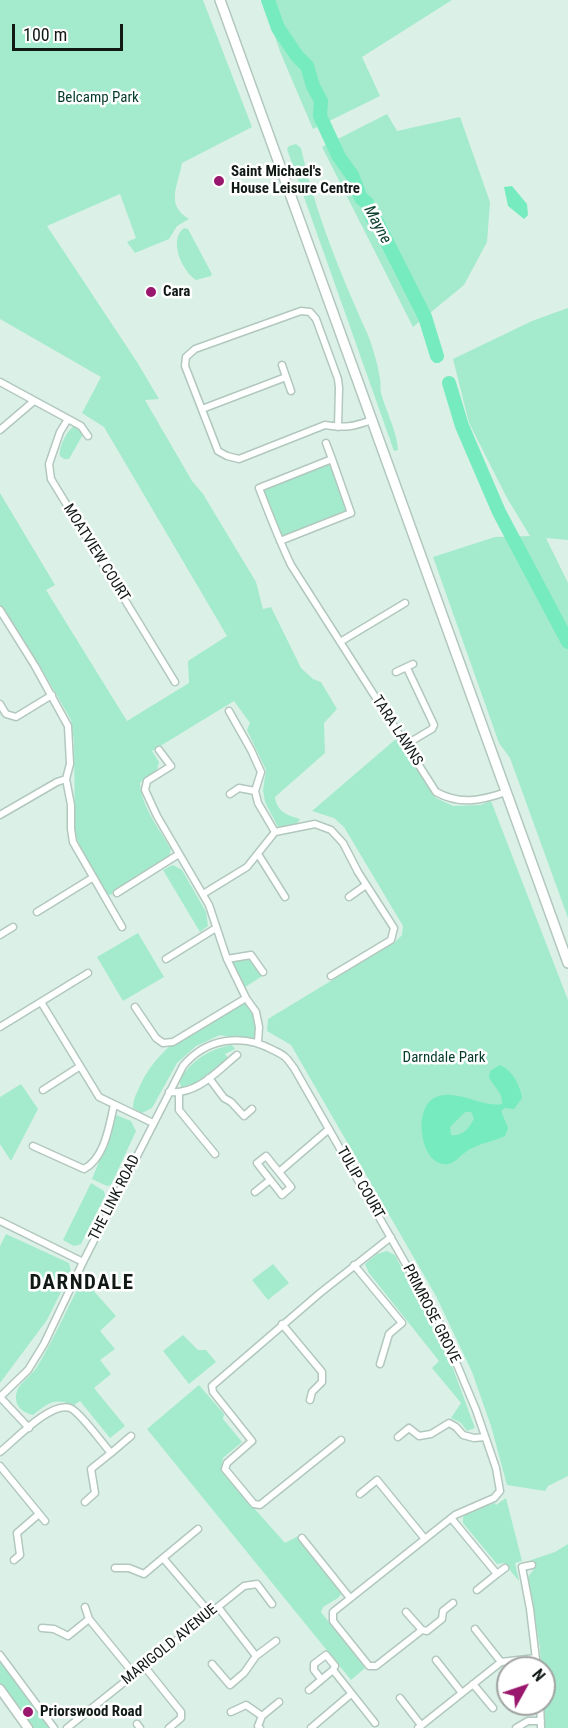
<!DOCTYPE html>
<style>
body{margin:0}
#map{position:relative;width:568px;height:1728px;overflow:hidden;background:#dbf1e7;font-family:"Roboto Condensed",sans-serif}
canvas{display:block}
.north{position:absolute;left:496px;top:1656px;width:60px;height:60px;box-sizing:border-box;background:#fff;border:2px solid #a0a3a1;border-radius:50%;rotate:50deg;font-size:16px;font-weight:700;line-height:24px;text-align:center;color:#111915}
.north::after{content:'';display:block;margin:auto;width:21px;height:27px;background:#99176c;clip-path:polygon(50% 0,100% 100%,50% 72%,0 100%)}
.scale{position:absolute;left:12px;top:24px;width:111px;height:27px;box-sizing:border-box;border:3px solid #111915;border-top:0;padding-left:8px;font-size:18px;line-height:21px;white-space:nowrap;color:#111915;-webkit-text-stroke:4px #fff;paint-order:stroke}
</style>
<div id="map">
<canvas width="568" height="1728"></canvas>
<div class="north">N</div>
<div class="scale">100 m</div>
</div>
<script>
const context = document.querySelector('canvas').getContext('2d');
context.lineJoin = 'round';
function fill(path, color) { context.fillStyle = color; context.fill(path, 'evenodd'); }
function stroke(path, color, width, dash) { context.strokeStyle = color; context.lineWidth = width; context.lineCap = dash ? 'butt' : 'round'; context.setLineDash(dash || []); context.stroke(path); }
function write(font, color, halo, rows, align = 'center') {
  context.font = font + ' "Roboto Condensed",sans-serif'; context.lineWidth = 5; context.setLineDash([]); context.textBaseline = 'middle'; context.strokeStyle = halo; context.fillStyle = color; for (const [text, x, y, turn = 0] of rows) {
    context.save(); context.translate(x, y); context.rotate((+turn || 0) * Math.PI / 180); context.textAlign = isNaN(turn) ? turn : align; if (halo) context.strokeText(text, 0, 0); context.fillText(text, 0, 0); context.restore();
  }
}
const green = new Path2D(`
 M0,0H203L252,127L182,163C178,186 165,205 189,219L177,226L169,239L135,253L127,242L136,238L120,194L47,226L137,362L159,399L145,400L192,481L203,494L256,582L263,609L271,607L301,668L313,679L321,682L337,709L324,723L325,753L275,797C277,812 287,815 300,819L296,825L278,827L265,802L263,790L266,770L247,730L250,723L234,701L152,751L159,762L157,770L145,778L140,783C141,806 160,830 171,849L169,857L113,891L112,895L107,894L100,883L81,850L75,833L74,742L71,720L40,666L20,634L0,608V493L55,585L46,590L127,721L189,683L188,661L227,636L104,427L82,413L101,377L0,319Z
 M262,0H452L362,57L380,96L313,129L281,54Z
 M387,114L397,131L460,117L490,202L487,242L464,285L413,327L322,147Z
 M296,144L301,148C315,212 341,275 368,335C373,348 378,365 380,379C381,384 380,388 381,393C386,411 397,432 398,450L394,451L287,149L289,146Z
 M184,228L188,229L212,274L211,276L196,280C182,271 168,240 184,228Z
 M568,308V540L546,538L568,583V918L510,758L499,743L433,557L495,537L530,536L507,498L469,423L453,359L532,321Z
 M74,426H81L85,431L69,459H64L60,456C58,449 67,430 74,426Z
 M330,460L349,513L280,541L263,487Z
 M397,738L436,798L453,806L480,805L491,801L568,1000V1476L548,1486L545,1491L507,1485L491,1426L472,1372L436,1296L291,1045L267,1031L268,1019L395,942L402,935L403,926L344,827L334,818L312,811Z
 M173,865L182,870L206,912L208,926L200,932L163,870Z
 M138,933L164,977L123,1001L97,957Z
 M251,955L264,975L242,989L227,959Z
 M246,998L256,1012L258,1042L220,1035L196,1046L177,1063L152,1108L142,1113L133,1108C133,1100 136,1094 140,1086C160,1041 205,1022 246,998Z
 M232,1045L235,1049L225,1054L228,1058L195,1084L184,1089L181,1087L179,1080C192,1060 209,1049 232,1045Z
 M21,1084L38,1109L11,1161L0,1144V1097Z
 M116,1115L131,1121L136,1131L111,1185L107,1186L92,1179L111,1132Z
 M91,1183L104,1191L105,1196L81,1244L74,1246L63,1240Z
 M6,1234L69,1263L71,1272L47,1320L0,1383V1246Z
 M387,1251L395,1255L452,1366L475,1428L467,1431L461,1423L451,1418L461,1403L432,1368L439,1361L369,1273L365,1264L377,1254Z
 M273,1264L289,1283L268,1300L252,1280Z
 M83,1279L116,1316L100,1331L115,1349L100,1360L111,1374L94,1388L125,1426L110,1438L80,1401L74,1405C53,1398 50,1402 33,1415C24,1413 15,1407 16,1397C16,1384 31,1377 37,1367C54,1339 67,1308 83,1279Z
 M183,1335L198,1350H206L216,1362L189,1384L163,1351Z
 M199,1385L224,1414L223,1419L242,1442L223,1458L221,1471L285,1543L298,1536L339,1586L341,1594L338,1598L323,1607L321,1612L365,1668L351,1680L147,1429Z
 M506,1498L522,1561L515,1563L519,1581L504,1563L497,1564L463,1523V1518L466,1513L495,1503L496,1505Z
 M568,1544V1728H544V1668H541L540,1648L528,1577L534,1569L531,1560L555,1552Z
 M0,1656L54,1728H28L0,1688Z`);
const water = new Path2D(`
 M512,186L527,204L528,215L524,219L508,206L504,187Z
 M500,1065C513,1071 520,1085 522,1098L514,1109L505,1108L501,1111L508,1128L505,1136C493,1142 479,1143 467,1151C461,1155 455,1163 448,1164C421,1168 412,1110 434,1098C455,1087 481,1108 502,1104C503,1092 494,1088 489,1077L490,1071ZM465,1112H471L474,1118C470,1128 462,1137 451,1135L450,1127Z`);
const river = new Path2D(`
 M268,0L278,28L297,56L307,66L313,86L321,101L320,116L339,157L352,175L361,198L367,203L372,218L377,222L388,244L425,317L437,356
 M449,383L462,426L499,512L568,642`);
const minor = new Path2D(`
 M282,365L291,391
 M0,382L81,426L88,436
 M202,409L286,377
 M68,419L60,432L49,464L51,479L175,682
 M338,427L339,388L338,379L316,319L310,312L301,311L195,349L186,357L185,366L218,451L227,456L239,459L325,425C346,428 352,427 372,420
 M0,430L34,401
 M326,443L332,459
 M280,541L351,513L332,459L259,488C269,514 279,540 291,565L436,792C460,805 480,801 506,792
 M0,610L35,666L68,726L70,764L66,779L71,805V829L73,842L122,927
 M340,642L405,603
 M396,672L413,664
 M0,704L6,714L16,717L52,695
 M229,711L251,750L261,772L255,791L258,803L275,832
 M405,745L432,729L434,725L407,668
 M159,750L171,766L147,781L145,790L157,816L209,905L227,959L246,998L256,1012L259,1027L258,1042
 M230,794L239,788L255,791
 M0,815L57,782L66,779
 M258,854L285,897
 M117,893L179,854
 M203,894L247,867L275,832L315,824L331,830L343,843L358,872L394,928L391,940L331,976
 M349,897L366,885
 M37,912L92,878
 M0,935L13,927
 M166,959L216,928
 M227,959L251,955L263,972
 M41,1002L99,1097L153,1123
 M135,1007L156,1038L163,1043L173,1042L246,998
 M0,1027L88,973
 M209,1078L224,1098L231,1102L244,1116L252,1109
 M43,1090L79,1067
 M169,1092C197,1095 216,1072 237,1055
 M179,1093V1110L215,1154
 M33,1146L84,1169C105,1158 109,1126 114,1105
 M266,1156L291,1187L282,1195L257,1163Z
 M279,1172L329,1129
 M255,1192L270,1180
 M0,1221L83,1262
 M354,1265L402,1323L389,1334L380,1364
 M282,1324L322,1372V1382L312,1392L310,1400
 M0,1397L28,1370L44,1344L83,1262L183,1066C206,1038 242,1033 273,1050C277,1052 282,1054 285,1057C289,1060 291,1065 294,1068L440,1324L476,1410L496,1468L500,1491L494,1498L455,1515L333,1612V1621L369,1666H376L422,1630L427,1631L442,1619L443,1611L453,1603
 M0,1397L29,1428
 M398,1437L409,1428L419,1436L431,1434L449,1423L456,1427L463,1435L474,1438L485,1437
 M341,1440L260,1505L254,1504L225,1469L227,1463L252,1441L213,1392L212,1386L320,1293L391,1237
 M0,1452C14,1441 51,1401 70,1408C79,1411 103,1444 111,1453L131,1436
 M0,1466L45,1521
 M360,1494L377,1480L425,1539
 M85,1502L95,1493L91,1469L111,1453
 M451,1518L497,1574L477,1590
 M198,1529L163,1558L210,1613
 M302,1538L350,1598
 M14,1560L20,1555L17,1533L39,1514
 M532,1565L522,1567L530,1609L537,1668
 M115,1568H129L144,1574L163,1558
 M497,1574L505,1568
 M85,1607L89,1619
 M218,1607L256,1656
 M406,1612L422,1630
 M42,1628L54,1629L68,1636L89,1619L134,1674
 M475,1629L501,1662
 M0,1655L54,1728
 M436,1660L462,1693
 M212,1664L230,1685L244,1673L256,1656L276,1641
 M144,1666L181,1712V1718L169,1728
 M321,1679L314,1670V1664L326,1655L335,1666L333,1670
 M473,1684L493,1708
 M309,1690L333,1670L375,1723
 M400,1698L421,1725
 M540,1704L541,1728
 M231,1712L246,1705L262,1716L258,1726L260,1728
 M262,1716L279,1702
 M137,1724L140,1728
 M67,1728L244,1586L257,1584L272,1604
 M311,1728L351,1694
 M418,1728L501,1662L536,1658
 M516,1728L528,1721H541`);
const tertiary = new Path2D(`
 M0,1689L28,1728`);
const secondary = new Path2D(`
 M220,0L568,963`);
const markers = [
 [219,181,6,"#99176c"],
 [151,292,6,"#99176c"],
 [28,1712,6,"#99176c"]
];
const parkNames = [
 ["Belcamp Park",98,98],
 ["Darndale Park",444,1058]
];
const poiNames = [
 ["Saint Michael's",231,172],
 ["House Leisure Centre",231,189],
 ["Cara",163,292],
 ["Priorswood Road",40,1712]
];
const streetNames = [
 ["MOATVIEW COURT",96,553,58],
 ["TARA LAWNS",397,731,57],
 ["TULIP COURT",360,1183,60],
 ["THE LINK ROAD",115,1198,-63],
 ["PRIMROSE GROVE",431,1314,63],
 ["MARIGOLD AVENUE",170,1645,-39]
];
const waterNames = [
 ["Mayne",377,225,62]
];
const districtNames = [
 ["DARNDALE",82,1284]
];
fill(green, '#a4eacd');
fill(water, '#77ebc0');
stroke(river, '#77ebc0', 14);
stroke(minor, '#b2c8be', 9);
stroke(tertiary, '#b2c8be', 11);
stroke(secondary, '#b2c8be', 12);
stroke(minor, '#fff', 6);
stroke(tertiary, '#fff', 8);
stroke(secondary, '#fff', 9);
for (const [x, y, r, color] of markers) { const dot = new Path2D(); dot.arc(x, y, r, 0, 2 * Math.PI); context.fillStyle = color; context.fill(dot); stroke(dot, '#fff', 2); }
write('15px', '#043b2a', '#fff', parkNames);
write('bold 15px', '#111915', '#fff', poiNames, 'left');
write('15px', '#111915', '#fff', streetNames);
write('italic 16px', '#104332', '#fff', waterNames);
context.letterSpacing = '1.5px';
write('bold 21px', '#111915', '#fff', districtNames);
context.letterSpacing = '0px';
</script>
